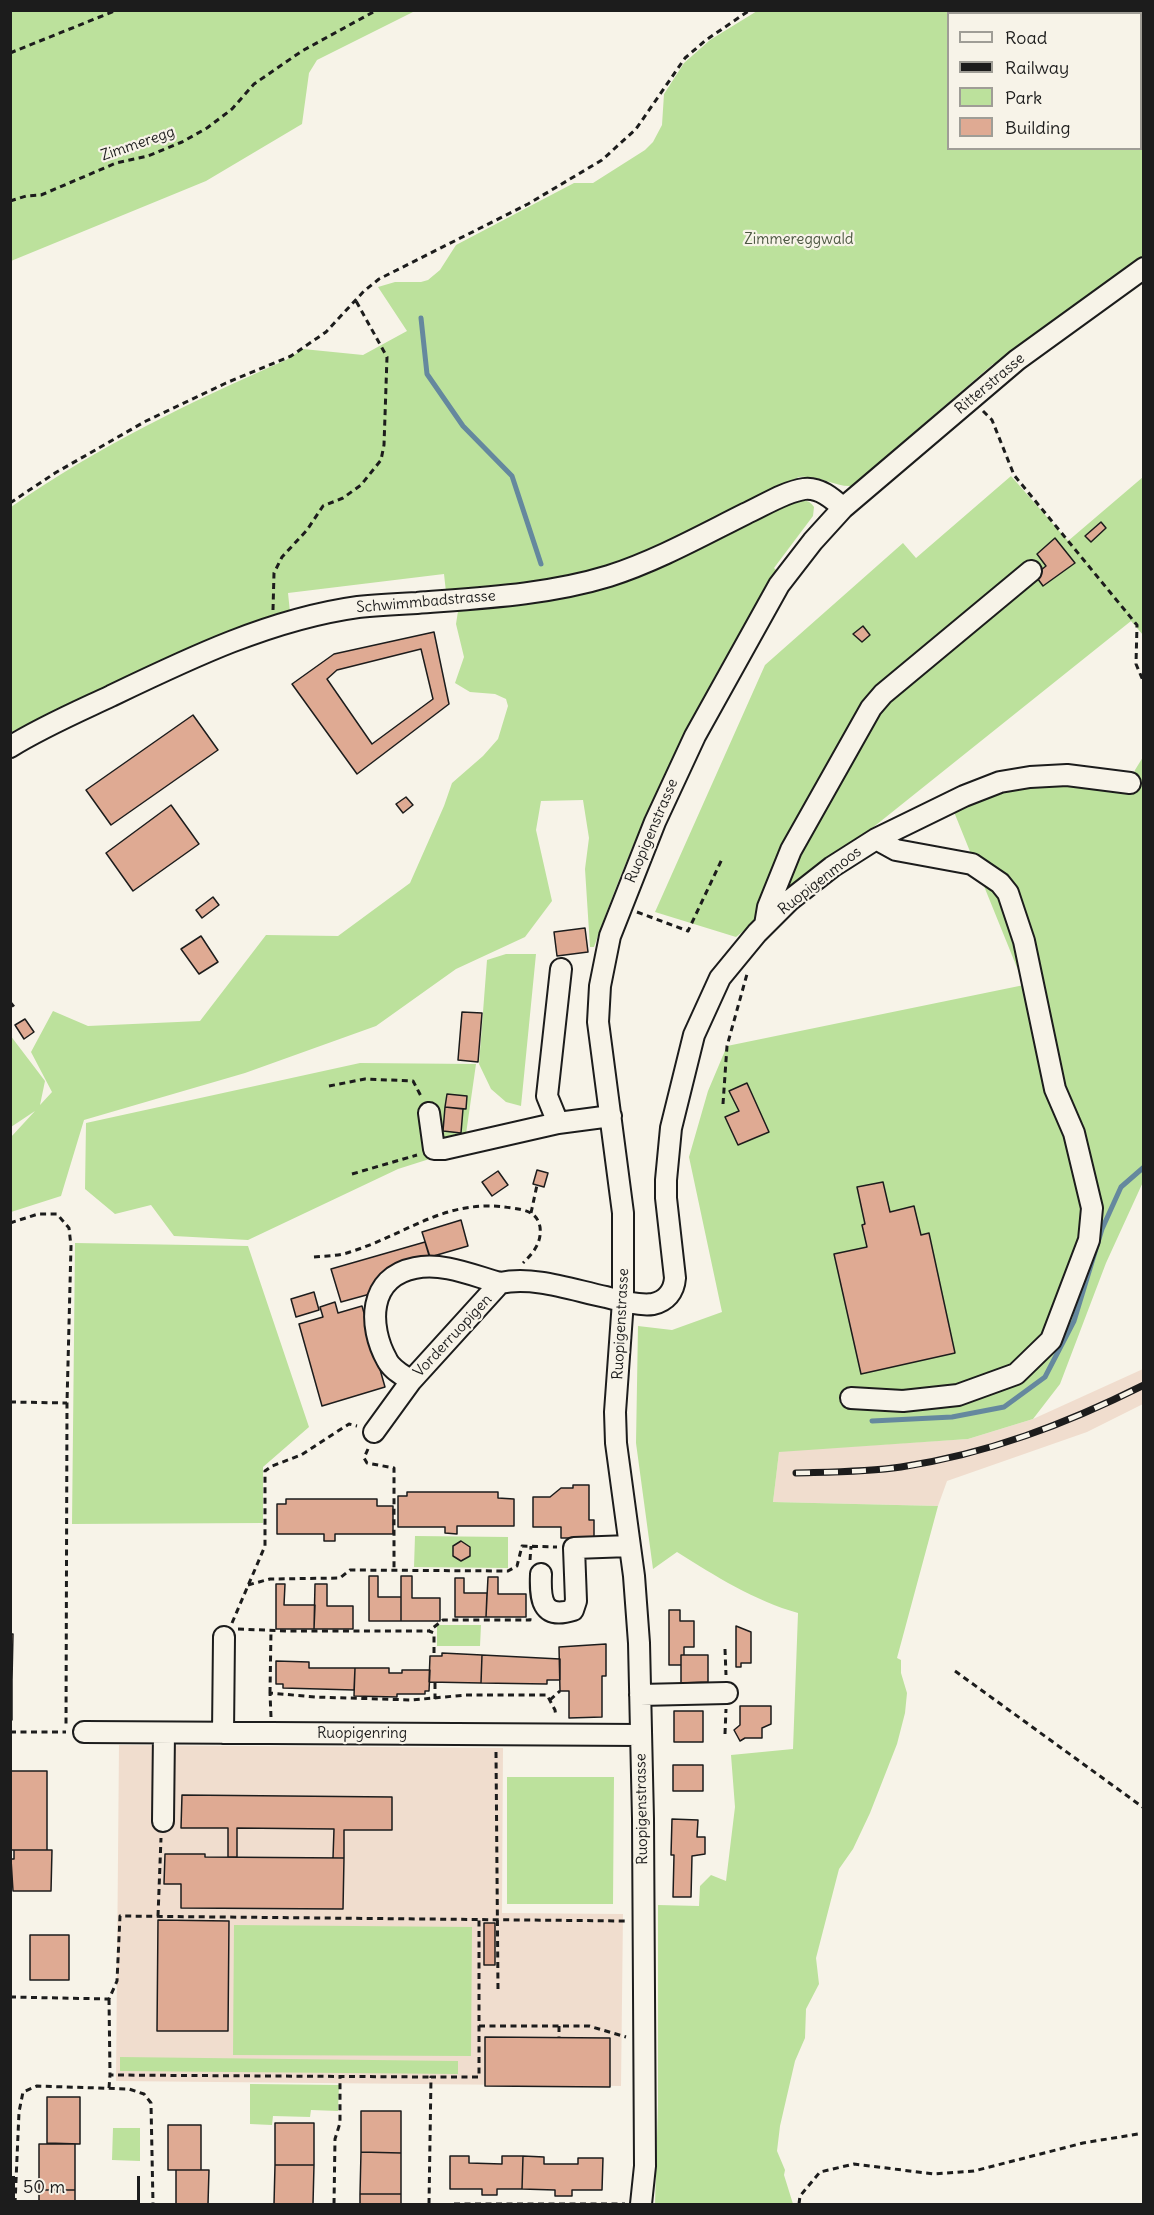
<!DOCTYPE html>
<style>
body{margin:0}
#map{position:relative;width:1154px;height:2215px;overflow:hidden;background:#f7f3e8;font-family:Delius,sans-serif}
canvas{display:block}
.frame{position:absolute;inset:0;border:12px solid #1c1c1c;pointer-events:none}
.legend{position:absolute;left:947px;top:12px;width:195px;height:138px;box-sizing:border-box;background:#f7f3e8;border:2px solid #9f9d96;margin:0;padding:8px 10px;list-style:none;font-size:18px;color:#1c1c1c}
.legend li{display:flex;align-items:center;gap:12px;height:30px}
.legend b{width:30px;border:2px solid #9f9d96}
.scale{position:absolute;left:12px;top:2176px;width:128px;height:27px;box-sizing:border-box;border:3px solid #1c1c1c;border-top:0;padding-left:8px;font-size:18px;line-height:21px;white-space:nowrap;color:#1c1c1c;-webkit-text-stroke:4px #f7f3e8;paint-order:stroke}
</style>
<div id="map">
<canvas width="1154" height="2215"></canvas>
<div class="frame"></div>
<ul class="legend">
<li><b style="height:8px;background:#f7f3e8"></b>Road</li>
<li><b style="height:8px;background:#1c1c1c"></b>Railway</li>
<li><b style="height:16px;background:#bce19c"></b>Park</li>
<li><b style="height:16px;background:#dfaa93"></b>Building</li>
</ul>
<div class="scale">50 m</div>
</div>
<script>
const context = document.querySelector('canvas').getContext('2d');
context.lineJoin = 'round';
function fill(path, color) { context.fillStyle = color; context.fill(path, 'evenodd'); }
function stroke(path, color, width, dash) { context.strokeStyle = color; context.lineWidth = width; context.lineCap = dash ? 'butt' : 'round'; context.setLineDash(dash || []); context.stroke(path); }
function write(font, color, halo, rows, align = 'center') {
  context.font = font + ' Delius,sans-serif'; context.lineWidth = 4.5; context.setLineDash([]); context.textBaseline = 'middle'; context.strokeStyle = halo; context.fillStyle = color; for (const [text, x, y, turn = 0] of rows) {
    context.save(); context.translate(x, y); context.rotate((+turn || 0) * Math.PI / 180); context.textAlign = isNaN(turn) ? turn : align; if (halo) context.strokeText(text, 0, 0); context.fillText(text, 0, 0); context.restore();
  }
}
const built = new Path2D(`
 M1143,1369V1404L1087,1432L947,1481L938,1506L773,1502L779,1451L968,1439L1033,1419Z
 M119,1745L503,1748L502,1913L623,1914L621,2086L116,2081Z`);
const green = new Path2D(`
 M11,10H415V11L317,60L309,73L302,124L206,181L11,261Z
 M757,11H1143V268L1017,360L993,364L852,486C833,487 822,475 799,477C741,504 685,537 626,561C569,583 506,588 446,592L444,574L288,593L290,612L210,642L13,731L11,735V507C99,446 188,403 286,360L303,349L363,355L407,331L378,287L395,282H421L428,280L440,270L456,245L574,183H593L645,150L653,142L662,125L664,94L684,63L710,40ZM948,14H1140V148H948Z
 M1011,476L1068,541L1143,477V635L1131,621L736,937L655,912L765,665L903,543L916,558Z
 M794,498L796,502C805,500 809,500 814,507L813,516L774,568L777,571C753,612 727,652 706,693C663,775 624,860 594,947H590L585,869L589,838L583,800L541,801L536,830L552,901L525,937L456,969L376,1026L245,1073L84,1120L61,1196L11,1212V1137L35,1111L11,1127L10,1035L45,1081L40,1105L52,1092L31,1052L53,1011L88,1026L200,1021L266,935L338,936L410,883L444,806L452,783L483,756L498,739L508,706L506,699L495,694L470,692L455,683L464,657L456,624L458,611L462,608L518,602Z
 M1143,757V1182L1106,1263L1060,1384L1033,1419L968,1439L779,1452L773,1502L938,1506L897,1658L901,1660V1673L907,1693L905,1713L897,1744L870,1813L853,1849L839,1869L816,1958L819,1984L806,2009L805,2038L795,2061L780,2126L777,2151L785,2170L784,2175L793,2204H655L658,2105V1905L699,1906L700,1886L711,1875L726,1881L735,1807L731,1755L793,1749L798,1613C755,1601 715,1576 677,1552L653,1569L636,1443L638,1326L672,1330L722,1312L689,1157L708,1091L727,1046L1024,985L952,807L972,797L1036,782L1129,788L1135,770Z
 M506,954H536L521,1106L506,1102L491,1089L479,1064L487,960Z
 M360,1063L476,1064L464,1148L398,1169L248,1240L174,1236L151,1205L115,1214L85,1189L86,1123Z
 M75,1243L248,1246L309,1427L263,1467V1523L72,1524Z
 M415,1536L508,1537V1568L414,1567Z
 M437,1625H481L480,1646H437Z
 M507,1777H614L613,1904H507Z
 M234,1925L472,1927L471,2056L233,2055Z
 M120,2057L458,2061V2074L120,2071Z
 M250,2084L339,2085L338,2111L311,2110L310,2117L273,2116L272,2125L250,2124Z
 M113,2128H140V2161L112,2160Z`);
const stream = new Path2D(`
 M421,318L427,374L463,426L512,476L541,564
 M872,1421L952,1417L1004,1407L1045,1377L1074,1321L1102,1229L1121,1187L1144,1167`);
const building = new Path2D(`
 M1101,522L1106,528L1091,542L1085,536Z
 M1055,538L1075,563L1043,586L1035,575L1046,566L1037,554Z
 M863,626L870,635L862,642L853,634Z
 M434,632L449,704L357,774L292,684L334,654ZM421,649L433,699L372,744L327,679L337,670Z
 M193,715L218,750L111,825L86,790Z
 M406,797L413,805L403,813L396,804Z
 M171,805L199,844L133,891L106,853Z
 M213,897L219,905L202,918L196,910Z
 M585,928L588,952L557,956L554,932Z
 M201,936L218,962L199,974L181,949Z
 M462,1012L482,1013L478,1062L458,1060Z
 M25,1019L34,1032L24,1039L15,1025Z
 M747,1083L769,1132L738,1145L725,1117L739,1111L729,1091Z
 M447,1094L467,1096L466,1109L445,1107Z
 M445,1107L463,1109L461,1133L443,1131Z
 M537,1170L548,1173L544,1187L533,1184Z
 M498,1171L508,1185L492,1196L482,1182Z
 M883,1182L890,1212L914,1206L921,1235L929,1233L955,1353L861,1374L834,1254L867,1247L862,1225L865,1224L857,1187Z
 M461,1220L468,1246L430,1257L422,1232Z
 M425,1242L431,1262L377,1278L381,1291L341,1302L331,1269Z
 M314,1292L319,1310L296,1317L291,1299Z
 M335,1302L338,1313L362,1306L385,1387L322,1406L299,1324L323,1317L320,1307Z
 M573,1485H589V1520H594V1538H561V1527H533V1497H550L561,1488H573Z
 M407,1492H498V1498L514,1499V1526H457V1534L445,1533V1527H398V1496H407Z
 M286,1499H377V1506H393V1534H335V1541H324V1534H277V1504H286Z
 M461,1541L470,1547V1556L461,1561L453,1556V1546Z
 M369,1576H378V1597H401V1621H369Z
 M401,1576H412V1598H440V1621H401Z
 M488,1577H498V1594H526V1617H486Z
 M455,1578H464V1593H487L486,1617H455Z
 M276,1584H285L284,1605H315L314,1629H276Z
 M315,1584H327V1606H353V1629H314Z
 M669,1610H680V1621H694V1647H684V1655H681V1665H669Z
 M736,1626L751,1632V1663H741V1667H736Z
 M10,1634H13L12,1680H10Z
 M606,1644V1676H602V1717L569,1718V1691H560L559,1647Z
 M442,1653L482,1655L481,1683L429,1682L430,1656H442Z
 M482,1655L560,1659V1680H547V1684L481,1683Z
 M681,1655H708V1682L681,1683Z
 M276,1661L309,1662V1668H355L354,1690L283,1688V1684H276Z
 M355,1668H389V1673H402V1670H430L429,1691H425V1694H397V1697L354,1696Z
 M10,1680H12V1720H10Z
 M740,1706H771V1724L762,1728V1738H745L740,1741L734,1730L740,1725Z
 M674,1711H703V1742H674Z
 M673,1765H703V1791H673Z
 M11,1771H47V1850H10Z
 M182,1795L392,1797V1830H344V1858H333L334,1829L237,1828V1857H228V1828H181Z
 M672,1819L698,1820L697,1837H705V1854L692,1856L691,1897H673L674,1855H671Z
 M14,1850H52L51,1891H13L11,1859H14Z
 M165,1854H205V1857L344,1858L343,1909L181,1908V1884H164Z
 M158,1920L229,1921L228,2031H157Z
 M484,1923H495V1965H484Z
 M30,1935H69V1980H30Z
 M485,2037L610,2038V2087L485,2086Z
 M47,2097H80V2144L47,2143Z
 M361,2111H401V2153L361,2152Z
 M275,2123H314V2165H275Z
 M168,2125H201V2170H168Z
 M39,2144H75V2190H39Z
 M361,2152L401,2153V2194H360Z
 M450,2156H469V2163L502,2164V2156H523L522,2189H497V2195H482V2189H450Z
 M523,2156L544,2157V2164H578V2158H603L602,2190H572V2196H555V2190L522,2189Z
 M275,2165H314L313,2204H274Z
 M176,2170H209L208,2204H176Z
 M39,2190H75V2204H39Z
 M360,2194H401V2204H360Z`);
const path = new Path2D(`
 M10,53L117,10
 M10,201L26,196L41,195L116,163L148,156L182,142L207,128L232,109L254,84L302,51L375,11L381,10
 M983,411L992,420L1014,475L1137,625L1136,664L1144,683
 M10,503L55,473L146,421L226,383L291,356L326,332L364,291L379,279L528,204L602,160L636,129L685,58L706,40L750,10
 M273,610L274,573L282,557L307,530L323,506L343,498L361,485L381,460L384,445L387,357L356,301
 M637,912L688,931L722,859
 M10,1002L15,1008
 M329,1086L365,1079L413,1081L422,1098
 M723,1104L727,1046L747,974
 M352,1174L417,1155
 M531,1213L537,1185
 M10,1223L38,1214H57L69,1228L71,1246L67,1403L66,1727
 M314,1257C326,1256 339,1256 350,1252C408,1234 446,1197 512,1208C526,1210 537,1212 540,1227C542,1243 533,1253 523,1263
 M10,1402L67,1403
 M368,1449L364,1458L367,1463L394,1468V1570
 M530,1560L531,1546
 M248,1585L270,1579L340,1578L350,1570L508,1571L517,1566L522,1546L557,1547
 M232,1623L265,1546V1471L272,1466L301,1455L349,1424L357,1426
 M238,1629L289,1631H429
 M725,1649L726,1675
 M434,1653V1633L429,1631L443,1620H530V1615
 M955,1671L1144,1808
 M435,1683V1699
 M270,1693L271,1630
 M550,1700L560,1691
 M271,1717L270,1693L315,1697L412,1700L466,1695H547L555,1710L556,1717
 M10,1732H66
 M725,1734L726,1709
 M496,1752L498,1990
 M158,1916L161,1838
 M10,1997L109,1999L117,1981L120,1916L626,1921
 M109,1999L110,2075L431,2077
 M479,2026H589L626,2037
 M559,2026V2038
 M109,2088L110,2075
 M10,2204H26
 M15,2204L19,2112L23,2092L37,2086L129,2089L144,2094L151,2103L153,2204
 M334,2204L335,2139L340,2123V2077
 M429,2204L431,2077H479V1920
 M454,2204H625
 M799,2204L800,2196L820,2172L854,2164L934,2174L974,2171L1083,2143L1144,2133`);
const minor = new Path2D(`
 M10,747C42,727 77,712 111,696C190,658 271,619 358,607C377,605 397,604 417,603C481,598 547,595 609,576C656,561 701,536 745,514C763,506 784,492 804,489C819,487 832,498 843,508
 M765,925L768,907L791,850L871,708L883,694L1031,571
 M561,969L547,1096L558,1123L611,1116
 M429,1113L434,1149H444L558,1123
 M411,1381C403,1375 391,1369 387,1360C368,1326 368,1277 415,1268C443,1262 474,1276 500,1283
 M851,1398L903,1401L958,1395L1016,1374L1051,1340L1089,1240L1092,1208L1074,1133L1055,1089L1024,941L1008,893L1000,883L972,864L896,850L876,839
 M374,1432L411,1381L500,1283C535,1276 572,1290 606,1297C620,1301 639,1306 653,1304C666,1301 674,1292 675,1278L666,1198V1180L671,1128L694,1035L720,978L757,933L790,900L832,867L876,839L964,796L1000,782L1030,777L1067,775L1130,783
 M541,1574C540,1598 541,1620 573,1610L576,1601L574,1548L630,1546
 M640,1695L727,1693
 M84,1732L641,1735
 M223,1733L224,1637
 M163,1821L164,1733
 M641,2204L645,2166L643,1819L639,1643L634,1576L616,1443L615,1412L623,1301V1213L598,1022L600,986L610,936L655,822L695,736L779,585L813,541L843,508L1017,360L1144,268`);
const rail = new Path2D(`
 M796,1473C831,1472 866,1472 901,1467C987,1454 1066,1424 1144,1385`);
const streetNames = [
 ["Zimmeregg",138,144,-19],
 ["Ritterstrasse",990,384,-40],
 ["Schwimmbadstrasse",426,602,-5],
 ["Ruopigenstrasse",652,831,-67],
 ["Ruopigenmoos",820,881,-38],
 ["Ruopigenstrasse",621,1324,-87],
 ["Vorderruopigen",453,1336,-47],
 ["Ruopigenring",362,1734],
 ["Ruopigenstrasse",642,1809,-91]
];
const parkNames = [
 ["Zimmereggwald",799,240]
];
fill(built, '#f0ddce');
fill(green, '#bce19c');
stroke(stream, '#65889e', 5);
fill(building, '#dfaa93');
stroke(building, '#1c1c1c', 1.5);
stroke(minor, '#1c1c1c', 24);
stroke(path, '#1c1c1c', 3, [6, 4.5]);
stroke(minor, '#f7f3e8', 20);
stroke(rail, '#1c1c1c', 7);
stroke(rail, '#f7f3e8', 4.5, [14]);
write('15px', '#1c1c1c', '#f7f3e8', streetNames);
write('15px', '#4c5742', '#f7f3e8', parkNames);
</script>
